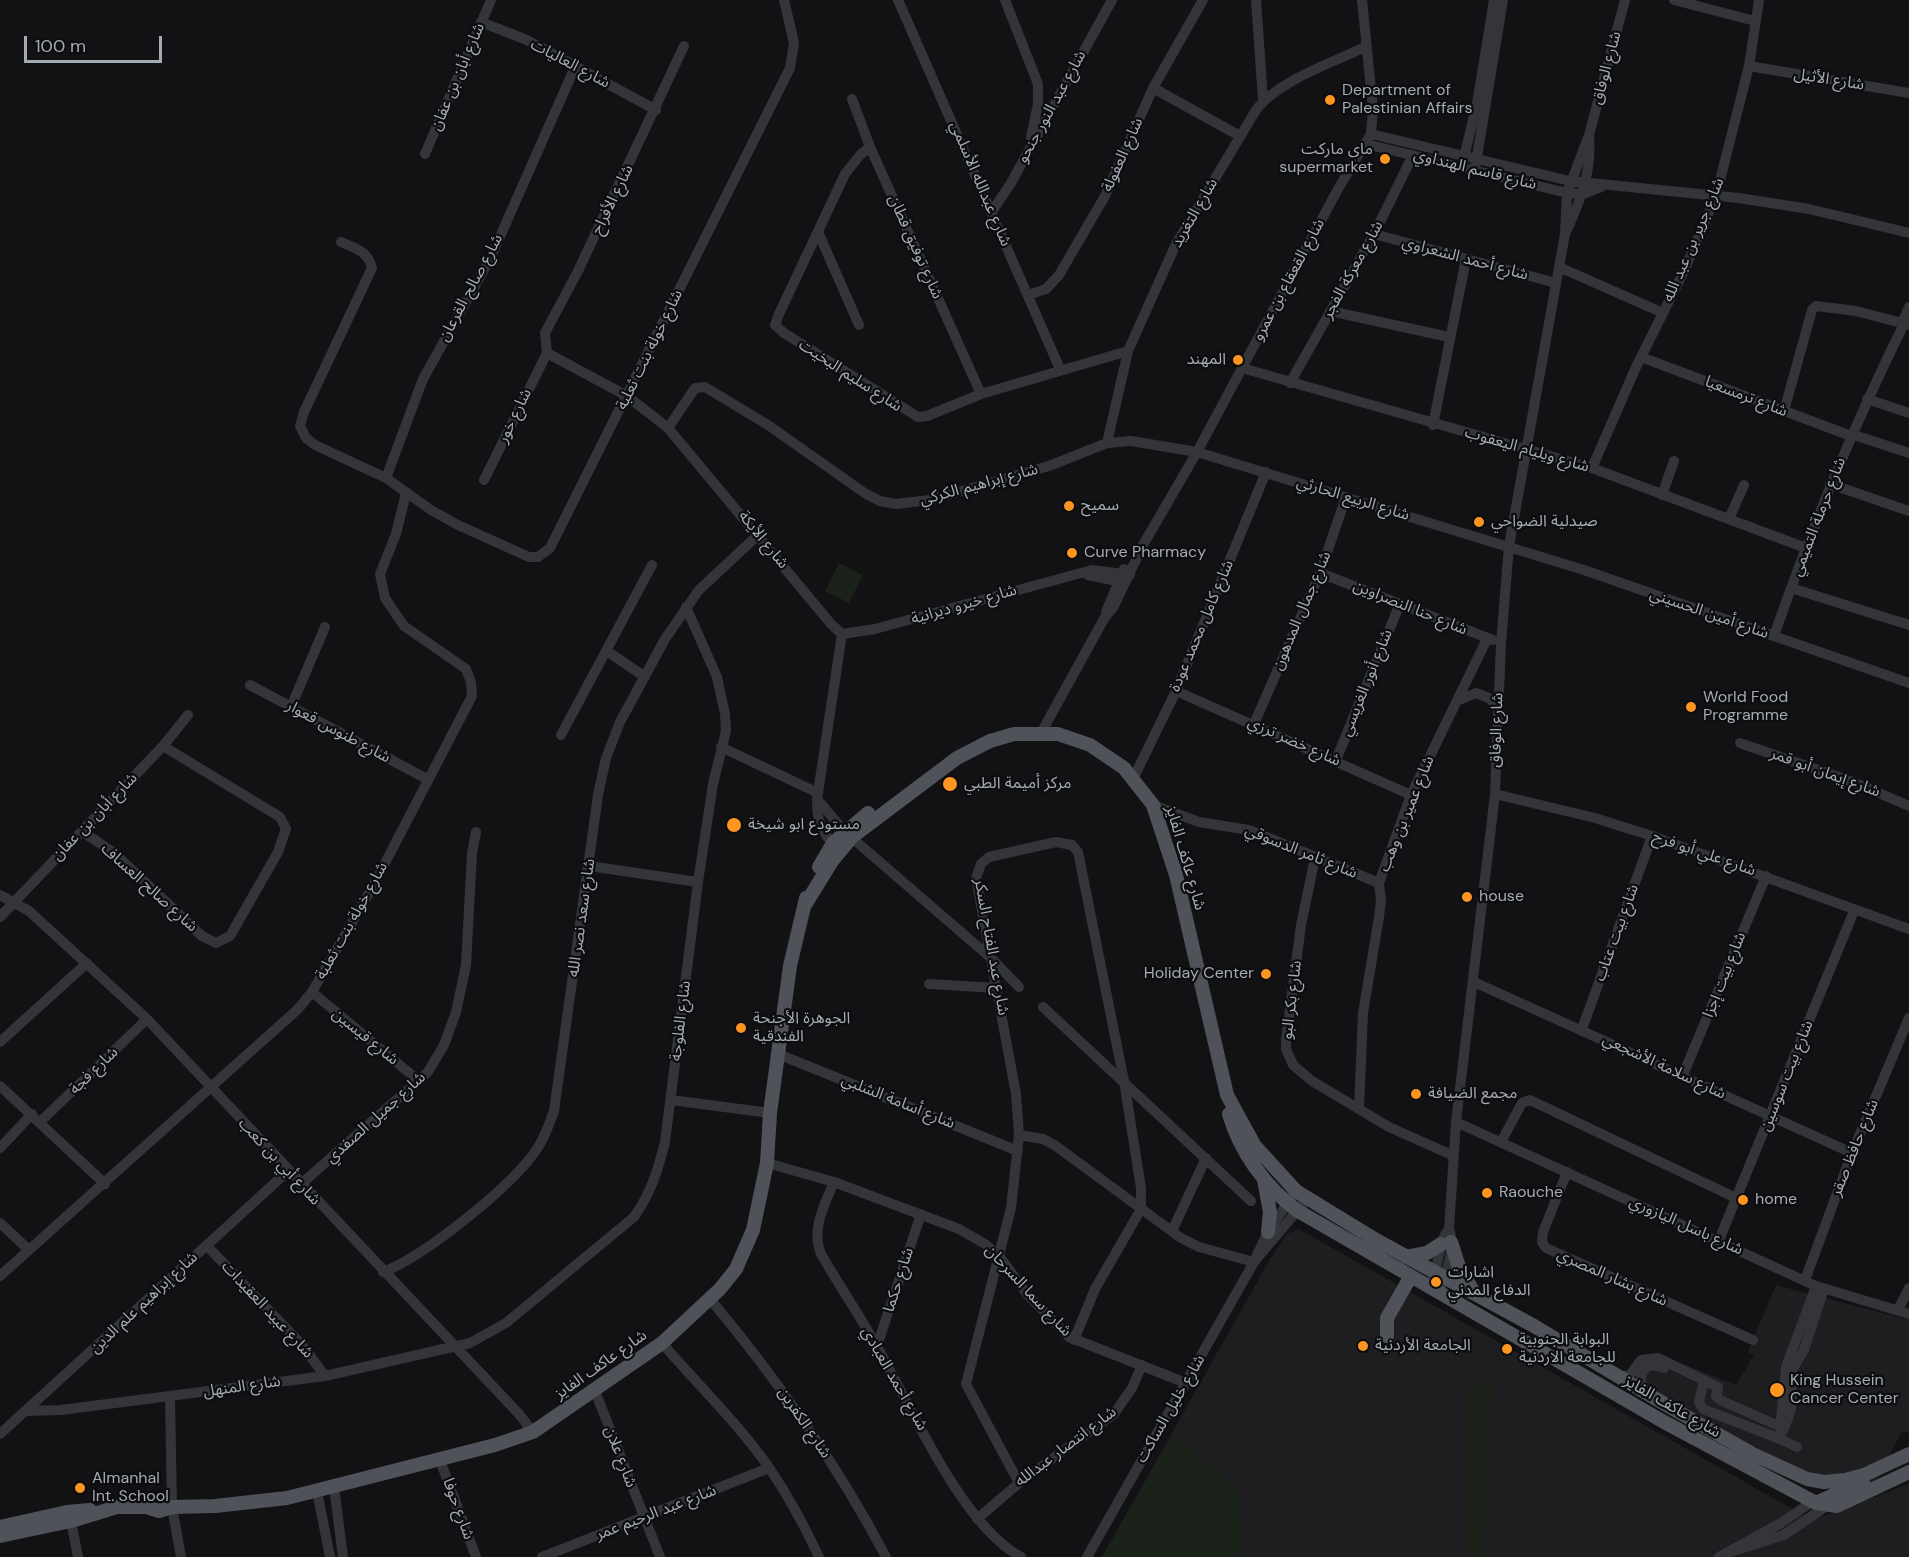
<!DOCTYPE html>
<meta charset="utf-8">
<style>
body{margin:0}
#map{position:relative;width:1909px;height:1557px;overflow:hidden;background:#121214;font-family:"DM Sans",sans-serif}
canvas{display:block}
.scale{position:absolute;left:24px;top:36px;width:138px;height:27px;box-sizing:border-box;border:3px solid #a3abb5;border-top:0;padding-left:8px;font-size:18px;line-height:21px;white-space:nowrap;color:#a3abb5;-webkit-text-stroke:4px #0d0d0f;paint-order:stroke}
</style>
<div id="map">
<canvas width="1909" height="1557"></canvas>
<div class="scale">100 m</div>
</div>
<script>
const context = document.querySelector('canvas').getContext('2d');
context.lineJoin = 'round';
function fill(path, color) { context.fillStyle = color; context.fill(path, 'evenodd'); }
function stroke(path, color, width, dash) { context.strokeStyle = color; context.lineWidth = width; context.lineCap = dash ? 'butt' : 'round'; context.setLineDash(dash || []); context.stroke(path); }
function write(font, color, halo, rows, align = 'center') {
  context.font = font + ' "DM Sans","Noto Sans Arabic",sans-serif'; context.lineWidth = 4.5; context.setLineDash([]); context.textBaseline = 'middle'; context.strokeStyle = halo; context.fillStyle = color; for (const [text, x, y, turn = 0] of rows) {
    context.save(); context.translate(x, y); context.rotate((+turn || 0) * Math.PI / 180); context.textAlign = isNaN(turn) ? turn : align; if (halo) context.strokeText(text, 0, 0); context.fillText(text, 0, 0); context.restore();
  }
}
const built = new Path2D(`
 M1299,1229L1812,1520L1909,1484V1557H1102L1270,1259L1287,1234Z
 M1776,1285L1909,1320V1433L1902,1431L1872,1491L1826,1482L1714,1426L1636,1381L1635,1376L1647,1355L1655,1353L1736,1385L1754,1355L1748,1352Z`);
const green = new Path2D(`
 M839,563L863,575L849,603L825,591Z
 M1494,1384L1485,1444L1484,1557H1467V1387Z
 M1174,1433L1238,1490L1243,1557H1102Z`);
const minor = new Path2D(`
 M898,0L1060,369
 M1005,0L1038,84V104L1031,137
 M1256,0L1263,100
 M1674,0L1755,21
 M481,22L527,40L656,110
 M1749,66L1909,93
 M1153,88L1240,136
 M852,99L870,147L981,394
 M1371,134L1570,181L1739,198L1809,209L1909,233
 M1366,144L1567,193L1583,194L1601,187
 M870,147L860,155L845,174L779,314L775,325L784,333L918,417L927,416L981,394L1128,351
 M425,154L491,0
 M1463,161L1477,104L1494,0
 M1476,163L1503,0
 M991,213L1011,183L1112,0
 M1567,230C1581,199 1592,171 1589,136
 M818,232L859,325
 M1374,234L1556,283
 M341,242C356,249 368,251 372,268L304,412L300,426L306,438L315,445L386,478L431,510L458,525L529,557H538L550,548L790,68L794,43L784,0
 M1559,267L1663,313
 M1028,295L1046,289L1059,275L1105,196L1153,88L1203,0
 M1330,311L1449,337
 M1902,323L1909,307
 M547,353L627,396L668,428L831,624L842,634
 M547,353L545,333L578,271L684,46
 M1641,357L1851,436
 M1242,368L1592,468L1806,548
 M1290,383L1374,234L1413,155
 M1867,399L1909,413
 M1784,411L1812,310L1816,306L1856,311L1909,325
 M1433,425L1466,259
 M668,428L695,388L705,387L768,425L866,494L880,501L896,504L930,500L1049,466L1107,443L1131,441L1197,452L1584,570L1909,683
 M1851,434L1909,453
 M1107,443L1128,351L1176,244L1256,110C1277,81 1332,63 1365,47
 M1592,468L1636,367L1684,271L1716,196L1749,66L1759,0
 M386,478L423,379L491,257L575,67
 M484,480L547,353
 M1830,484L1909,511
 M1662,495L1674,461
 M1729,519L1744,485
 M1320,573L1493,640
 M1088,575L1122,582
 M1791,588L1909,625
 M1106,612L1124,569
 M842,634L875,629L1092,570L1130,575
 M1774,636C1811,529 1854,425 1904,324
 M607,651L645,677
 M250,685L427,779
 M1176,691L1411,795
 M1457,701L1476,693L1489,698L1498,708
 M291,707L325,627
 M1254,724L1320,573L1346,497
 M1041,733L1105,617L1113,608L1143,545L1197,452L1338,189L1371,134L1373,109L1362,0
 M561,735L652,565
 M1740,743L1853,782L1909,806
 M721,747L818,793
 M1336,760L1399,606
 M1134,777L1176,691L1266,472
 M1495,794L1595,818L1652,836L1909,929
 M817,799L844,831L991,958L1019,987
 M1153,805L1199,822L1249,830L1379,883
 M83,832L114,853L202,936L216,943L230,936L278,852L286,829L280,817L163,746
 M837,847C820,832 817,821 817,799L842,634
 M1315,858L1301,925L1286,1040V1049L1293,1065L1312,1081L1389,1127L1454,1156
 M589,866L698,882
 M0,895L29,911L147,1019L519,1414L533,1432
 M0,917L163,746L188,715
 M1474,982L1852,1153
 M929,984L997,988
 M312,992L419,1081
 M1043,1007L1251,1201
 M1582,1029L1652,836
 M0,1042L87,963
 M778,1054L1018,1151
 M1683,1075L1766,876
 M0,1086L105,1184
 M671,1100L770,1113
 M1359,1109L1363,1013L1379,917L1381,901L1379,883L1411,795L1487,639
 M40,1122L147,1019
 M1456,1122L1816,1286L1909,1314
 M1019,1135L1043,1139L1056,1146L1181,1238L1199,1247L1254,1262
 M1501,1142L1522,1103L1530,1100L1736,1198
 M0,1148L32,1114
 M767,1163L834,1182L959,1229L985,1244L999,1256L1028,1295L1069,1337L1186,1383
 M1567,1172L1543,1232L1542,1242L1546,1248L1753,1340
 M834,1182C824,1205 811,1230 821,1254C840,1287 862,1319 880,1352C913,1411 962,1525 1021,1557
 M300,1185L428,1072L444,1045L456,1012L466,965L472,853L476,832
 M0,1223L29,1250
 M1172,1231L1206,1158
 M1719,1240L1854,911
 M207,1246L302,1345L325,1376
 M1256,1257L1268,1232L1291,1198
 M383,1272C425,1256 512,1186 537,1149C545,1137 549,1125 554,1111L598,795L606,758L620,722L665,639L699,590L758,535
 M0,1276L298,1009L312,992L372,888L472,696L471,682L466,669L404,626L385,598L380,574L396,534L406,493
 M1805,1280L1852,1153L1909,1018
 M1430,1287C1439,1269 1438,1241 1449,1229
 M1439,1292C1446,1275 1456,1247 1449,1229L1456,1122L1495,794L1501,643L1509,546L1565,234L1567,193L1589,135L1625,0
 M710,1299C777,1379 837,1464 886,1557
 M1898,1310L1909,1288
 M662,1343C698,1385 739,1424 770,1469C789,1497 805,1527 819,1557
 M877,1346L921,1214
 M1618,1377L1630,1375L1641,1360L1658,1358L1718,1387L1716,1396L1720,1400L1781,1427L1780,1439L1703,1409L1699,1402L1704,1381
 M595,1391L660,1557
 M1645,1393C1639,1382 1639,1370 1651,1365L1664,1368
 M170,1397L172,1507L181,1557
 M27,1411L61,1410L325,1376L470,1343L506,1323L634,1217C651,1193 658,1170 665,1142L698,882L713,784L726,731L725,714L717,677L686,607
 M1781,1421L1786,1367L1816,1286
 M1783,1431L1791,1410L1792,1370L1804,1350L1824,1289
 M0,1434L288,1171
 M1780,1439L1797,1447
 M440,1460L476,1557
 M1019,1483L966,1384L1011,1208L1019,1135L1016,1094L976,878L981,864L989,857L1056,842L1072,845L1078,852L1124,1081L1141,1188V1209L1095,1289L1074,1340
 M334,1487L343,1557
 M317,1491L330,1557
 M977,1519L1019,1483L1114,1414L1132,1388L1142,1365
 M71,1521L78,1557
 M1727,1553L1784,1535L1828,1505
 M542,1557L769,1468
 M1087,1557L1254,1262L1307,1199
 M1719,1557L1781,1523L1813,1501`);
const major = new Path2D(`
 M819,867L833,843L868,813
 M805,905L832,861L852,837L957,758L990,741L1014,734H1058L1090,745L1124,768L1153,805L1176,875L1227,1095L1255,1146L1296,1191L1376,1240L1534,1326L1673,1409L1753,1454L1807,1479L1824,1482L1845,1480L1864,1475L1909,1454
 M1229,1114C1240,1152 1266,1188 1298,1211L1664,1422L1816,1503L1837,1506L1909,1472
 M1264,1180L1270,1212L1268,1232
 M1451,1242L1459,1267L1475,1294
 M1406,1257L1427,1253L1441,1244
 M1387,1336V1318L1411,1276
 M1816,1503L1863,1482
 M0,1527L67,1512L90,1510
 M0,1536L71,1521L117,1507H146L159,1511L172,1507L215,1506L287,1498L495,1445L533,1432L662,1343L720,1289L736,1269L753,1230L767,1163L770,1113L790,966L806,898`);
const markers = [
 [1330,100,6,"#fd9521"],
 [1385,159,6,"#fd9521"],
 [1238,360,6,"#fd9521"],
 [1069,506,6,"#fd9521"],
 [1479,522,6,"#fd9521"],
 [1072,553,6,"#fd9521"],
 [1691,707,6,"#fd9521"],
 [950,784,8,"#fd9521"],
 [734,825,8,"#fd9521"],
 [1467,897,6,"#fd9521"],
 [1266,974,6,"#fd9521"],
 [741,1028,6,"#fd9521"],
 [1416,1094,6,"#fd9521"],
 [1487,1193,6,"#fd9521"],
 [1743,1200,6,"#fd9521"],
 [1436,1282,6,"#fd9521"],
 [1363,1346,6,"#fd9521"],
 [1507,1349,6,"#fd9521"],
 [1777,1390,8,"#fd9521"],
 [80,1488,6,"#fd9521"]
];
const streetNames = [
 ["شارع العاليات",570,64,28],
 ["شارع الوفاق",1607,68,-75],
 ["شارع أبان بن عفان",458,77,-67],
 ["شارع الأثيل",1829,80,9],
 ["شارع عبد النور جنحو",1052,107,-61],
 ["شارع العفولة",1123,155,-66],
 ["شارع قاسم الهنداوي",1475,170,14],
 ["شارع عبدالله الأسلمي",980,184,67],
 ["شارع الأفراح",613,200,-64],
 ["شارع التغريد",1195,213,-60],
 ["شارع جرير بن عبد الله",1694,240,-67],
 ["شارع توفيق قطان",915,247,66],
 ["شارع أحمد الشعراوي",1465,259,15],
 ["شارع معركة الفجر",1353,270,-61],
 ["شارع القعقاع بن عمرو",1289,280,-62],
 ["شارع صالح القرعان",471,288,-62],
 ["شارع خولة بنت ثعلبة",650,350,-64],
 ["شارع سليم البخيت",850,376,33],
 ["شارع ترمسعيا",1746,397,21],
 ["شارع خور",515,416,-64],
 ["شارع ويليام اليعقوب",1527,450,16],
 ["شارع إبراهيم الكركي",979,485,-15],
 ["شارع الربيع الحارثي",1353,499,17],
 ["شارع حرملة التميمي",1819,517,-69],
 ["شارع الأيكة",763,540,51],
 ["شارع خيرو ديرانية",964,605,-16],
 ["شارع حنا النصراوين",1410,608,22],
 ["شارع جمال المدهون",1302,611,-67],
 ["شارع أمين الحسيني",1709,614,19],
 ["شارع كامل محمد عودة",1202,626,-67],
 ["شارع أنور الغريسي",1367,683,-68],
 ["شارع الوفاق",1497,730,-88],
 ["شارع طنوس قعوار",338,732,28],
 ["شارع خضر ترزي",1294,742,24],
 ["شارع إيمان أبو قمر",1825,773,20],
 ["شارع عمير بن وهب",1407,814,-68],
 ["شارع أبان بن عفان",95,817,-46],
 ["شارع ثامر الدسوقي",1301,852,22],
 ["شارع علي أبو فرح",1704,854,19],
 ["شارع عاكف الفايز",1185,858,74],
 ["شارع صالح العساف",149,888,42],
 ["شارع سعد نصر الله",582,918,-82],
 ["شارع خولة بنت ثعلبة",352,921,-61],
 ["شارع بيت عتاب",1617,933,-70],
 ["شارع عبد الفتاح السكر",991,947,80],
 ["شارع بيت إجزا",1725,975,-68],
 ["شارع بكر البو",1292,1000,-83],
 ["شارع الفلوجة",681,1021,-83],
 ["شارع قيسين",365,1037,39],
 ["شارع سلامة الأشجعي",1664,1067,25],
 ["شارع فجة",94,1071,-44],
 ["شارع بيت سوسين",1787,1076,-68],
 ["شارع أسامة الشلبي",898,1102,22],
 ["شارع جميل الصفدي",376,1118,-42],
 ["شارع حافظ صقر",1855,1148,-68],
 ["شارع أبي بن كعب",279,1162,47],
 ["شارع باسل اليازوري",1686,1226,24],
 ["شارع بشار المصري",1612,1278,24],
 ["شارع حكما",899,1280,-72],
 ["شارع سما السرحان",1028,1291,47],
 ["شارع إبراهيم علم الدين",144,1303,-43],
 ["شارع عبيد العقيدات",267,1310,47],
 ["شارع عاكف الفايز",601,1365,-35],
 ["شارع أحمد العبادي",894,1379,60],
 ["شارع المنهل",242,1387,-8],
 ["شارع عاكف الفايز",1672,1407,30],
 ["شارع خليل الساكت",1171,1409,-60],
 ["شارع الكفرين",804,1423,56],
 ["شارع انتصار عبدالله",1066,1447,-37],
 ["شارع علان",620,1457,69],
 ["شارع حوفا",458,1509,70],
 ["شارع عبد الرحيم عمر",656,1513,-21]
];
const poiNames = [
 ["Department of",1342,91],
 ["Palestinian Affairs",1342,109],
 ["ماي ماركت",1373,150,"right"],
 ["supermarket",1373,168,"right"],
 ["المهند",1226,360,"right"],
 ["سميح",1081,506],
 ["صيدلية الضواحي",1491,522],
 ["Curve Pharmacy",1084,553],
 ["World Food",1703,698],
 ["Programme",1703,716],
 ["مركز أميمة الطبي",964,784],
 ["مستودع ابو شيخة",748,825],
 ["house",1479,897],
 ["Holiday Center",1254,974,"right"],
 ["الجوهرة الأجنحة",753,1019],
 ["الفندقية",753,1037],
 ["مجمع الضيافة",1428,1094],
 ["Raouche",1499,1193],
 ["home",1755,1200],
 ["اشارات",1448,1273],
 ["الدفاع المدني",1448,1291],
 ["البوابة الجنوبية",1519,1340],
 ["للجامعة الاردنية",1519,1358],
 ["الجامعة الأردنية",1375,1346],
 ["King Hussein",1790,1381],
 ["Cancer Center",1790,1399],
 ["Almanhal",92,1479],
 ["Int. School",92,1497]
];
fill(built, '#1e1e21');
fill(green, '#1a221a');
stroke(minor, '#333539', 10);
stroke(major, '#4f5258', 14);
for (const [x, y, r, color] of markers) { const dot = new Path2D(); dot.arc(x, y, r, 0, 2 * Math.PI); context.fillStyle = color; context.fill(dot); stroke(dot, '#0d0d0f', 2); }
write('16px', '#a3abb5', '#0d0d0f', streetNames);
write('16px', '#a3abb5', '#0d0d0f', poiNames, 'left');
</script>
